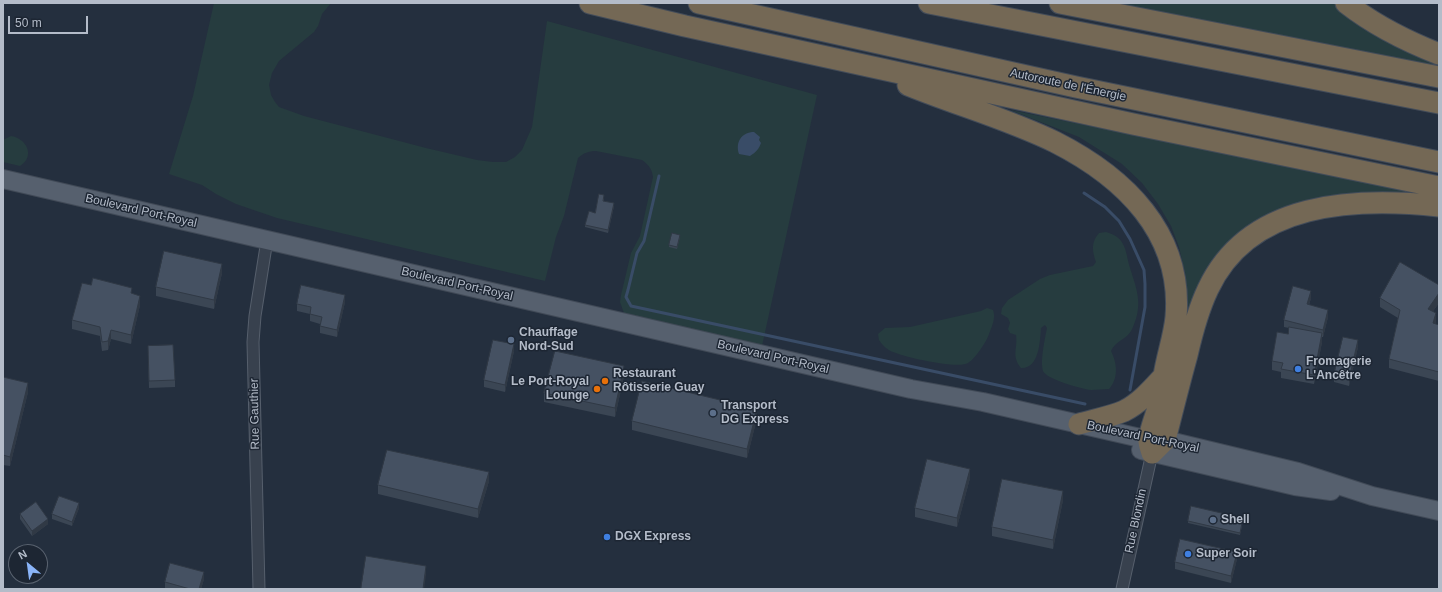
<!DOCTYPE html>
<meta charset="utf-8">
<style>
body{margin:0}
#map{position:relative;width:1442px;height:592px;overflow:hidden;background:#242f3e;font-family:Helvetica,sans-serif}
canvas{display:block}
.frame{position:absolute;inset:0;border:4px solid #b4bcc9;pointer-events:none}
.north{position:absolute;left:8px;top:544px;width:40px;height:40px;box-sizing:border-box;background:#1d2633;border:1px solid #59626f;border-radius:50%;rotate:331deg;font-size:11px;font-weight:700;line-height:16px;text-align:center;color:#b4bcc9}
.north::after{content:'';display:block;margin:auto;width:14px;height:18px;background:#8ab4f8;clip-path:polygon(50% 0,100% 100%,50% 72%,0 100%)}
.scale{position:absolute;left:8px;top:16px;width:80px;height:18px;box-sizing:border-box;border:2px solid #b4bcc9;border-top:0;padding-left:5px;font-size:12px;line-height:14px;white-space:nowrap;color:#b4bcc9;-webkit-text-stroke:3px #1d2633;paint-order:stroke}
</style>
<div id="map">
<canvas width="1442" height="592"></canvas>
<div class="frame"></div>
<div class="north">N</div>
<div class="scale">50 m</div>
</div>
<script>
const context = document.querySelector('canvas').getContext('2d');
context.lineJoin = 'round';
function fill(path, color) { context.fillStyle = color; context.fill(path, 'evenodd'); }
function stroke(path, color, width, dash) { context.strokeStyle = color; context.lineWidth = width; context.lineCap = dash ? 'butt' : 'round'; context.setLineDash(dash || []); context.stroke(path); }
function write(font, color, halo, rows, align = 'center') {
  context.font = font + ' Helvetica,sans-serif'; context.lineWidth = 3; context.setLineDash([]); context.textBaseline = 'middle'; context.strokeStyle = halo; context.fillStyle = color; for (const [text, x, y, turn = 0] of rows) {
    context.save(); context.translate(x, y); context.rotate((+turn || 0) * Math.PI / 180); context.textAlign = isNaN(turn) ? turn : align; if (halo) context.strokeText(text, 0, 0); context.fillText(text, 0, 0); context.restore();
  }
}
const green = new Path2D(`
 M214,3H331L322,14L318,26L314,32L279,61L272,73L269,85L271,95L275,102L279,107L304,116L426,148L477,160L493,162H506L515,157L522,150L532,127L547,21L817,95L762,346L624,313L620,302L621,295L631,253L640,236L653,177C652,169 649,165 642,160L596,151C588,151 584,153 578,158L564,216L556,237L545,281L277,218L236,204L216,194L202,185L169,174L193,96Z
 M1099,3H1334L1365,26L1435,60L1437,67Z
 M1010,110L1403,189L1405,193L1403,195L1291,208L1188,312L1184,308L1186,277L1179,247L1171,226L1158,204L1142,183L1122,164L1079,137Z
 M11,136C26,138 36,156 20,166L3,162V140Z
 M1106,232C1127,238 1125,251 1130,268C1137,290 1143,304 1133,327C1128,340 1117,339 1111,351C1117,363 1119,378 1109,389C1103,389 1097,390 1091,390C1082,389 1046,379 1043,371C1040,361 1045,338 1047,328L1045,325L1041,328C1040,342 1039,369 1021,368C1011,356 1018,348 1016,335L1010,333L1008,329L1010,323L1008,318L1001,314L1002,308L1008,300L1040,279L1050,275L1093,266L1096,262C1092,251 1091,242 1099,233Z
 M987,308L993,310C996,318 992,326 989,334C987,341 975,359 968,363C958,369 908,358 896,353C888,351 883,346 879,340L878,334L885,328L910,327L981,311Z`);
const water = new Path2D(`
 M754,132L760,137L759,140L761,143C759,149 756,152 750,156L739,154C735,142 742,132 754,132Z`);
const stream = new Path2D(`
 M659,176L644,241L637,253L628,290L626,297L631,306L1085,404
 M1084,193L1105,207L1119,221L1130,239L1144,270L1145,284V307L1130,390`);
const street = new Path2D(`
 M259,589L253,342L255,316L267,240
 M1122,589L1152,453`);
const primary = new Path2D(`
 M3,179L911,389L983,402L1149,440H1165L1298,472L1372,496L1439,511
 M1141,450L1295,486L1331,491`);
const highway = new Path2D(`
 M590,3L685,26L1133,124L1439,187
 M699,3L1076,87L1439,162
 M929,3L1439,103
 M1060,3L1439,77
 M1346,3C1374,25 1406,41 1439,54
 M908,85C957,105 1008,119 1055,142C1124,177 1183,233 1176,317C1174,337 1167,356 1164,376C1162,383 1162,390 1161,397C1159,409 1149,430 1149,441C1149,445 1151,449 1152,453
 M1079,424C1093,420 1110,417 1124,411C1140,403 1152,389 1164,376
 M1152,453L1165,440C1172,412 1179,384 1187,355C1192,333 1198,310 1208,289C1249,201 1355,197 1439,206`);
const wall = new Path2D(`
 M604,197V201L614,206L608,233L585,227V225L595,213Z
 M680,237L677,249L669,247V245Z
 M222,273L214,309L156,296V287Z
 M91,285L132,293L140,305L131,344L111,339L108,350L102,351L100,336L72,329V320Z
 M1439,285V303L1433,311L1436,322L1435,324L1439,325V381L1389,368V359L1398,318L1380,307V298Z
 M1311,298L1309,305L1328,317L1323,337H1322V342L1314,384L1281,378V372L1272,370V361L1288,334L1289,328L1284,327V320Z
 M345,302L337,337L320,333V324L310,321V314L297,311V304Z
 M1358,347L1349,386L1334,382V375Z
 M514,351L505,392L484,387V380Z
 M148,353L175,380V387L149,388Z
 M624,376L615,417L544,402V393Z
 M3,377L28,392L10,466L3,465Z
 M757,418L747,458L632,430V421Z
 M970,478L957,527L915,517V508Z
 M489,481L478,518L378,494V485Z
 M1063,500L1053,549L992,536V527Z
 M79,508L72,526L52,519V514Z
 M20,514L48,524L32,536L20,519Z
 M1188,521H1243L1240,535L1188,523Z
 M1237,559L1231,583L1175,569V562Z
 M204,579L201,589H165V582Z`);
const shadedWall = new Path2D(`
 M614,203V206L608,233V230Z
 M222,264V273L214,309V300Z
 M1311,291V298L1307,311V304Z
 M1439,293V303L1428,318V309Z
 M345,295V302L337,337V330Z
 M140,296V305L131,344V335Z
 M1328,310V317L1323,337V330Z
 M1436,313V322L1433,332V323Z
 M111,330V339L108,350V341Z
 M1322,333V342L1314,384V375Z
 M1358,340V347L1349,386V379Z
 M514,344V351L505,392V385Z
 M624,366V376L615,417V408Z
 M28,383V392L10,466V457Z
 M757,409V418L747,458V449Z
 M970,469V478L957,527V518Z
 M489,472V481L478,518V509Z
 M1063,491V500L1053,549V540Z
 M79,503V508L72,526V522Z
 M48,519V524L32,536V531Z
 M1237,552V559L1231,583V576Z
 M426,566V575L424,589H423Z
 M204,572V579L201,589H199Z`);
const building = new Path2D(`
 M599,194L604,195L603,201L614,203L608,230L585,225L589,211L595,213Z
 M672,233L680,235L677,247L669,245Z
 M164,251L222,264L214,300L156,287Z
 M1400,262L1439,285V293L1428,309L1436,313L1433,323L1439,325V372L1389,359L1400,310L1380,298Z
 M93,278L132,288L131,293L140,296L131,335L111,330L108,341L102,342L100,327L72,320L82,283L91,285Z
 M301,285L345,295L337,330L320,326L322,317L310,314L311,307L297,304Z
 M1293,286L1311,291L1307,304L1328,310L1323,330L1284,320Z
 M1289,327L1322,333L1314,375L1281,369L1283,363L1272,361L1277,332L1288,334Z
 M1343,337L1358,340L1349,379L1334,375Z
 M493,340L514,344L505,385L484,380Z
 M173,345L175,380L149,381L148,346Z
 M555,351L624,366L615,408L544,393Z
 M3,377L28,383L10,457L3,455Z
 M642,381L757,409L747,449L632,421Z
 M387,450L489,472L478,509L378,485Z
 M927,459L970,469L957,518L915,508Z
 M1002,479L1063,491L1053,540L992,527Z
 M59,496L79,503L72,522L52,514Z
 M36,502L48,519L32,531L20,514Z
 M1191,506L1243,518L1240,533L1188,521Z
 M1180,539L1237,552L1231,576L1175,562Z
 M366,556L426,566L423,589H361Z
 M170,563L204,572L199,589H190L165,582Z`);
const markers = [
 [511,340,4,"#5c6f8a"],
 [1298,369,4,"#3f7fe0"],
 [605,381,4,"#e8710a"],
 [597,389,4,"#e8710a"],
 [713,413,4,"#5c6f8a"],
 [1213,520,4,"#5c6f8a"],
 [607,537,4,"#3f7fe0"],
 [1188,554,4,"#3f7fe0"]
];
const streetNames = [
 ["Autoroute de l'Énergie",1068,85,12],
 ["Boulevard Port-Royal",141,211,13],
 ["Boulevard Port-Royal",457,284,13],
 ["Boulevard Port-Royal",773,357,13],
 ["Rue Gauthier",255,414,-91],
 ["Boulevard Port-Royal",1143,437,12],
 ["Rue Blondin",1136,521,-78]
];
const poiNames = [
 ["Chauffage",519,333],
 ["Nord-Sud",519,347],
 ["Fromagerie",1306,362],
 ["L'Ancêtre",1306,376],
 ["Restaurant",613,374],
 ["Rôtisserie Guay",613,388],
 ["Le Port-Royal",589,382,"right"],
 ["Lounge",589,396,"right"],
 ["Transport",721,406],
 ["DG Express",721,420],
 ["Shell",1221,520],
 ["DGX Express",615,537],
 ["Super Soir",1196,554]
];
fill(green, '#263c3f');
fill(water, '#394c67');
stroke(stream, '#394c67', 3);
stroke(street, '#565f6c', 13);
stroke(primary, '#414a57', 20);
stroke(highway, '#434c59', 23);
stroke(street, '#38414e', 11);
stroke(primary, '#56606e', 18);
stroke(highway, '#746855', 21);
fill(wall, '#3b4654');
fill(shadedWall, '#303945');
fill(building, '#455162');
stroke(building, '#303945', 1);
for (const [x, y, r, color] of markers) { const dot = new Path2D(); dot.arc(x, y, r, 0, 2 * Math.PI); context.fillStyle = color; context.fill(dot); stroke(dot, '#1d2633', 1.5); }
write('12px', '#b4bcc9', '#1d2633', streetNames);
write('bold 12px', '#b4bcc9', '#1d2633', poiNames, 'left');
</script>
